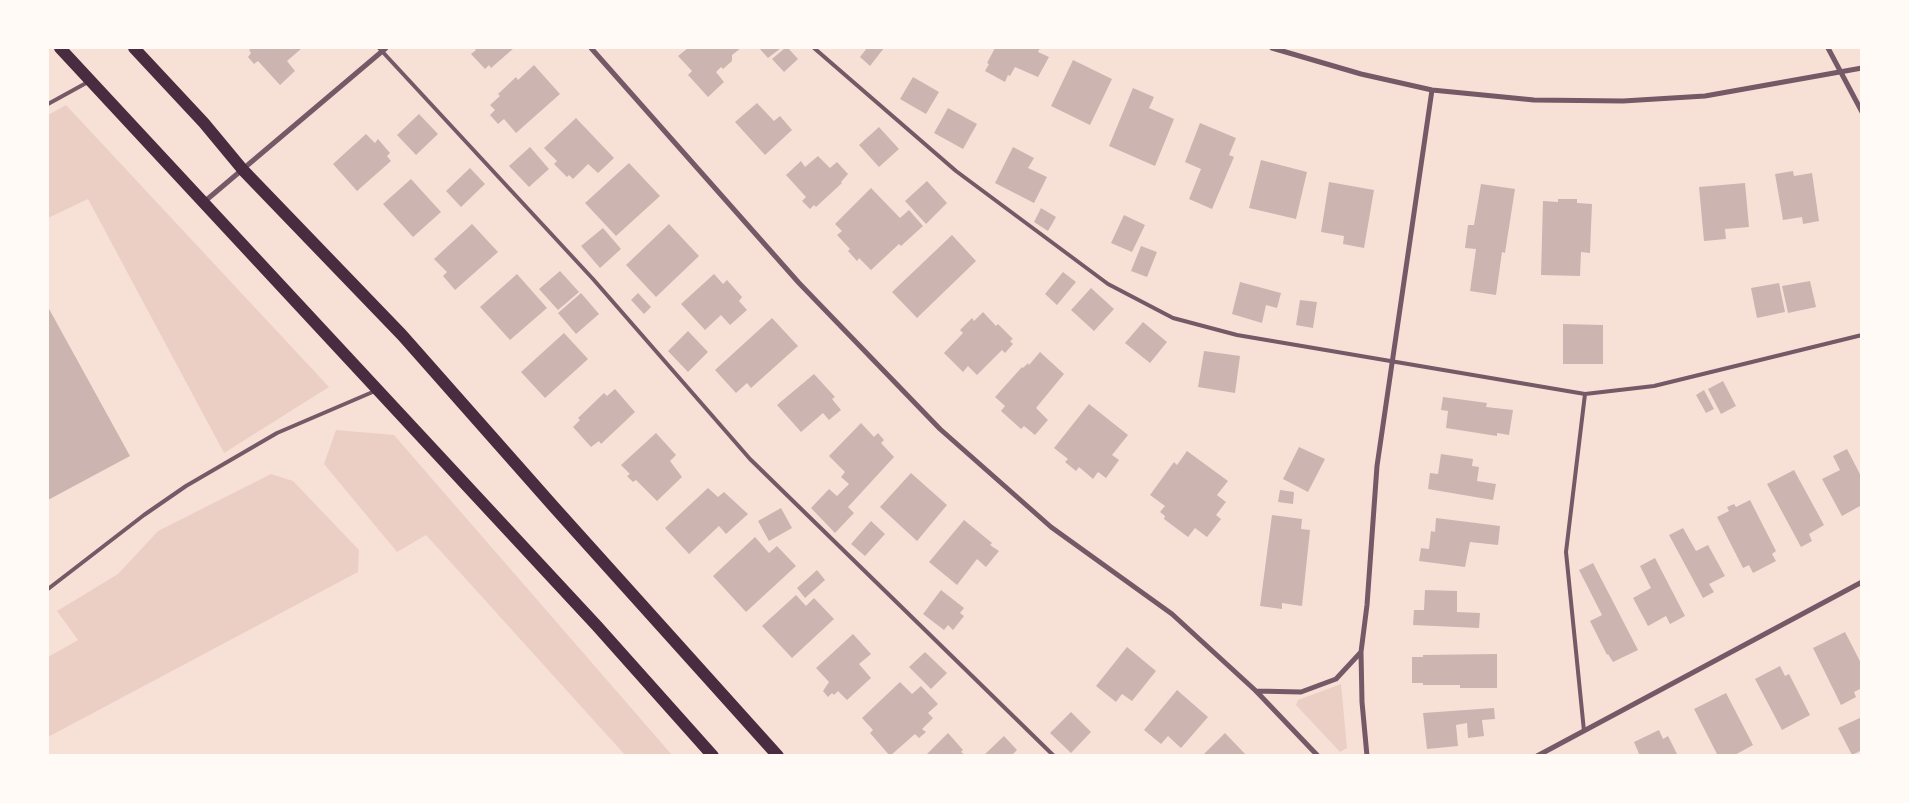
<!DOCTYPE html>
<style>
body{margin:0}
#map{position:relative;width:1909px;height:803px;overflow:hidden;background:#f7e1d7;font-family:Literata,serif}
canvas{display:block}
.frame{position:absolute;inset:0;border:49px solid #fffaf5;pointer-events:none}
</style>
<div id="map">
<canvas width="1909" height="803"></canvas>
<div class="frame"></div>
</div>
<script>
const context = document.querySelector('canvas').getContext('2d');
context.lineJoin = 'round';
function fill(path, color) { context.fillStyle = color; context.fill(path, 'evenodd'); }
function stroke(path, color, width, dash) { context.strokeStyle = color; context.lineWidth = width; context.lineCap = dash ? 'butt' : 'round'; context.setLineDash(dash || []); context.stroke(path); }
const green = new Path2D(`
 M66,105L329,387L224,453L88,199L48,218V115Z
 M336,430L394,435L672,755H625L426,535L397,552L324,464Z
 M271,474L293,481L359,550L358,572L48,737V657L78,640L57,611L118,574L158,531Z
 M1341,684L1347,748L1340,752L1296,705L1298,700Z`);
const building = new Path2D(`
 M252,48H302L287,61L295,71L280,85L258,61L254,64L248,57L251,53L249,50Z
 M474,48H514L491,68L489,65L485,69L471,54L476,50Z
 M688,48H741L732,55V61L723,69L721,67L716,72L724,82L708,97L688,75L692,71L678,56Z
 M759,48H781L768,58Z
 M785,48H788L798,59L784,72L772,59Z
 M867,48H884L870,66L860,57Z
 M995,48H1040L1038,52L1049,57L1038,77L1015,67L1010,76L1008,75L1005,82L985,71L989,64L987,63Z
 M1073,60L1112,79L1090,125L1051,106Z
 M534,65L560,94L516,133L504,119L498,124L490,115L495,110L490,105L500,96L498,94L516,77L518,80Z
 M913,77L939,92L926,114L900,99Z
 M1133,88L1154,97L1149,108L1174,119L1155,166L1109,146Z
 M757,103L774,121L780,116L792,130L765,155L735,122Z
 M948,108L977,124L963,149L934,133Z
 M419,114L438,134L416,155L397,135Z
 M576,118L614,158L598,173L588,164L573,179L569,175L567,177L554,164L557,161L544,148Z
 M1200,123L1236,138L1229,155L1234,157L1212,209L1189,199L1201,169L1185,162Z
 M879,127L899,149L879,167L859,145Z
 M366,134L375,143L378,139L390,153L387,156L391,161L357,191L333,164Z
 M530,147L549,169L529,187L509,166Z
 M1013,147L1034,158L1028,168L1047,177L1034,203L995,183Z
 M818,156L830,168L837,162L848,174L841,182L842,183L816,207L814,205L810,209L802,201L806,197L786,175L801,161L805,167Z
 M1261,160L1307,172L1296,219L1249,208Z
 M629,163L660,196L616,236L585,203Z
 M470,168L485,184L461,207L446,191Z
 M1793,171L1794,176L1812,173L1819,221L1803,224L1802,217L1783,220L1775,174Z
 M411,179L441,212L413,237L383,204Z
 M927,181L947,203L926,224L905,201Z
 M1329,182L1374,190L1364,248L1343,244L1344,236L1321,232Z
 M1745,183L1749,227L1725,229L1726,239L1704,241L1699,187Z
 M1481,184L1515,189L1505,253L1502,252L1496,295L1470,291L1476,249L1465,248L1468,225H1474Z
 M871,188L900,218L909,210L923,226L901,246L899,244L871,270L859,258L857,261L848,251L850,249L837,235L842,231L835,224Z
 M1558,199H1577V203L1592,204L1590,253L1581,252L1580,276L1541,275L1543,201L1558,202Z
 M1041,208L1056,217L1048,231L1034,222Z
 M1124,215L1145,225L1132,252L1111,243Z
 M472,224L498,252L455,290L443,276L447,272L434,259Z
 M669,224L699,256L656,297L626,265Z
 M603,228L621,249L600,268L581,246Z
 M952,235L976,261L917,318L892,292Z
 M1141,246L1157,252L1147,277L1131,271Z
 M560,271L579,292L558,310L539,289Z
 M1063,272L1076,282L1057,305L1045,294Z
 M517,274L547,308L510,340L480,307Z
 M714,274L723,284L727,280L742,297L739,301L747,310L730,325L721,315L705,330L681,304Z
 M1810,281L1816,307L1788,313L1782,286Z
 M1240,282L1281,293L1277,308L1266,305L1262,323L1232,314Z
 M1779,283L1785,312L1757,318L1751,288Z
 M1091,288L1114,309L1094,331L1071,310Z
 M581,293L599,314L576,334L558,313Z
 M638,293L651,307L644,314L631,300Z
 M1300,300L1317,302L1313,328L1296,325Z
 M48,307L130,456L48,500Z
 M983,312L996,326L998,324L1013,339L1010,341L1013,344L1005,353L1002,350L977,375L968,366L963,372L944,353L963,333L960,330L972,318L974,321Z
 M772,318L798,346L751,388L747,383L736,393L715,370Z
 M1143,322L1167,342L1150,363L1125,343Z
 M1563,324L1603,325V364H1563Z
 M688,331L708,352L688,372L668,351Z
 M564,333L588,359L545,398L521,372Z
 M1204,351L1240,356L1235,393L1198,387Z
 M1040,352L1064,374L1036,408L1048,420L1035,435L1024,426L1021,429L1001,411L1005,406L995,397L1022,367L1023,368L1028,363L1029,365Z
 M814,374L835,397L832,399L841,410L829,420L823,413L801,432L777,405Z
 M1723,381L1736,406L1721,414L1708,389Z
 M615,389L635,412L601,444L599,441L591,447L573,427L580,420L578,418L604,393L607,396Z
 M1704,390L1714,409L1706,413L1696,395Z
 M1443,397L1487,403L1486,407L1513,410L1509,435L1497,433V436L1446,428L1448,411L1441,410Z
 M1089,404L1128,435L1112,455L1119,460L1106,478L1098,472L1093,479L1079,467L1076,471L1065,462L1068,459L1054,448Z
 M861,423L874,437L878,433L884,440L881,443L894,457L848,507L854,513L835,533L811,508L829,489L837,496L849,484L841,477L845,472L829,456Z
 M656,433L676,455L670,461L682,477L657,501L636,480L633,482L627,476L630,474L621,465Z
 M1299,447L1325,459L1308,492L1283,479Z
 M1847,449L1862,478V510L1860,506L1842,516L1822,479L1840,470L1833,456Z
 M1187,451L1228,481L1217,495L1226,502L1216,515L1221,519L1207,537L1195,528L1188,537L1164,519L1165,516L1160,512L1165,506L1150,495L1174,462L1177,465Z
 M1441,454L1473,459L1472,466L1479,467L1477,481L1496,484L1493,500L1428,489L1430,473L1438,474Z
 M1794,470L1824,525L1809,534L1812,541L1801,547L1767,484Z
 M911,473L947,505L917,541L880,507Z
 M708,488L718,497L724,492L748,514L726,534L719,526L689,554L665,528Z
 M1280,490L1294,492L1293,504L1278,502Z
 M1750,500L1776,551L1772,554L1776,561L1753,573L1749,565L1743,568L1717,517L1729,511L1727,507L1734,504L1736,507Z
 M781,508L792,528L769,541L758,521Z
 M1272,515L1302,519L1301,529L1310,530L1302,606L1282,603V609L1260,606Z
 M1436,518L1500,526L1498,545L1470,542L1465,567L1419,561L1421,548L1429,549L1431,531L1435,532Z
 M964,520L992,543L990,545L999,551L986,567L977,559L957,585L929,562Z
 M871,521L885,534L865,556L851,544Z
 M1683,528L1696,551L1708,545L1725,576L1709,584L1714,592L1703,598L1669,535Z
 M755,537L769,553L777,546L796,566L746,612L713,576Z
 M1655,558L1685,616L1670,624L1666,616L1648,626L1633,598L1651,588L1640,566Z
 M1593,563L1638,650L1613,662L1608,654L1607,655L1590,621L1602,615L1579,570Z
 M817,570L825,580L805,598L797,588Z
 M941,590L964,608L960,613L964,616L953,630L948,625L944,630L923,614Z
 M1425,590L1457,591V612L1480,613L1479,628L1413,625L1414,610H1424Z
 M796,595L806,606L814,598L834,619L792,658L762,626Z
 M1845,632L1862,665V688L1854,692L1856,697L1841,705L1813,648Z
 M853,634L871,654L859,664L871,678L847,700L838,691L834,695L832,693L828,697L823,691L829,682L816,668Z
 M1127,647L1156,671L1132,701L1122,694L1116,702L1096,686Z
 M925,652L947,673L931,689L909,667Z
 M1497,654V688H1460V685H1423V683H1412V657H1423V655Z
 M1780,666L1785,676L1789,674L1810,715L1782,730L1755,679Z
 M900,682L912,694L921,686L938,704L928,713L933,718L922,729L926,732L919,738L915,734L890,756L870,733L873,730L862,718Z
 M1177,690L1208,717L1181,748L1168,736L1161,744L1144,730Z
 M1726,693L1753,745L1733,756H1718L1694,709Z
 M1494,708L1495,719L1482,720L1484,736L1468,738L1467,723L1456,725L1458,746L1427,749L1423,713Z
 M1071,712L1091,732L1071,753L1050,733Z
 M1862,717V750L1852,755L1838,728Z
 M1659,730L1663,739L1668,736L1678,756H1640L1634,742Z
 M948,733L963,750L961,752L964,754L925,756Z
 M1225,733L1247,756H1202Z
 M1004,736L1017,750L1011,756H983Z`);
const service = new Path2D(`
 M379,48L593,279L750,459L1054,756
 M814,48L956,171L1108,284L1173,318L1237,335L1585,394L1654,386L1862,335
 M48,104L88,82
 M48,589L144,515L186,486L277,433L375,391
 M1584,731L1566,552L1585,394`);
const minor = new Path2D(`
 M591,48L799,283L940,429L1051,527L1172,614L1256,691L1318,756
 M1272,48L1361,74L1432,90L1534,100L1623,101L1705,96L1862,68
 M1828,48L1862,112
 M204,202L386,48
 M1256,691L1301,692L1336,679L1361,652
 M1367,756L1362,702L1361,652L1367,605L1377,466L1432,90
 M1537,756L1862,582`);
const primary = new Path2D(`
 M60,48L597,626L713,756
 M134,48L204,123L243,170L402,335L554,507L778,756`);
fill(green, '#ebcfc5');
fill(building, '#ccb4b1');
stroke(service, '#755966', 4);
stroke(minor, '#755966', 5);
stroke(primary, '#4a2c40', 12);
</script>
